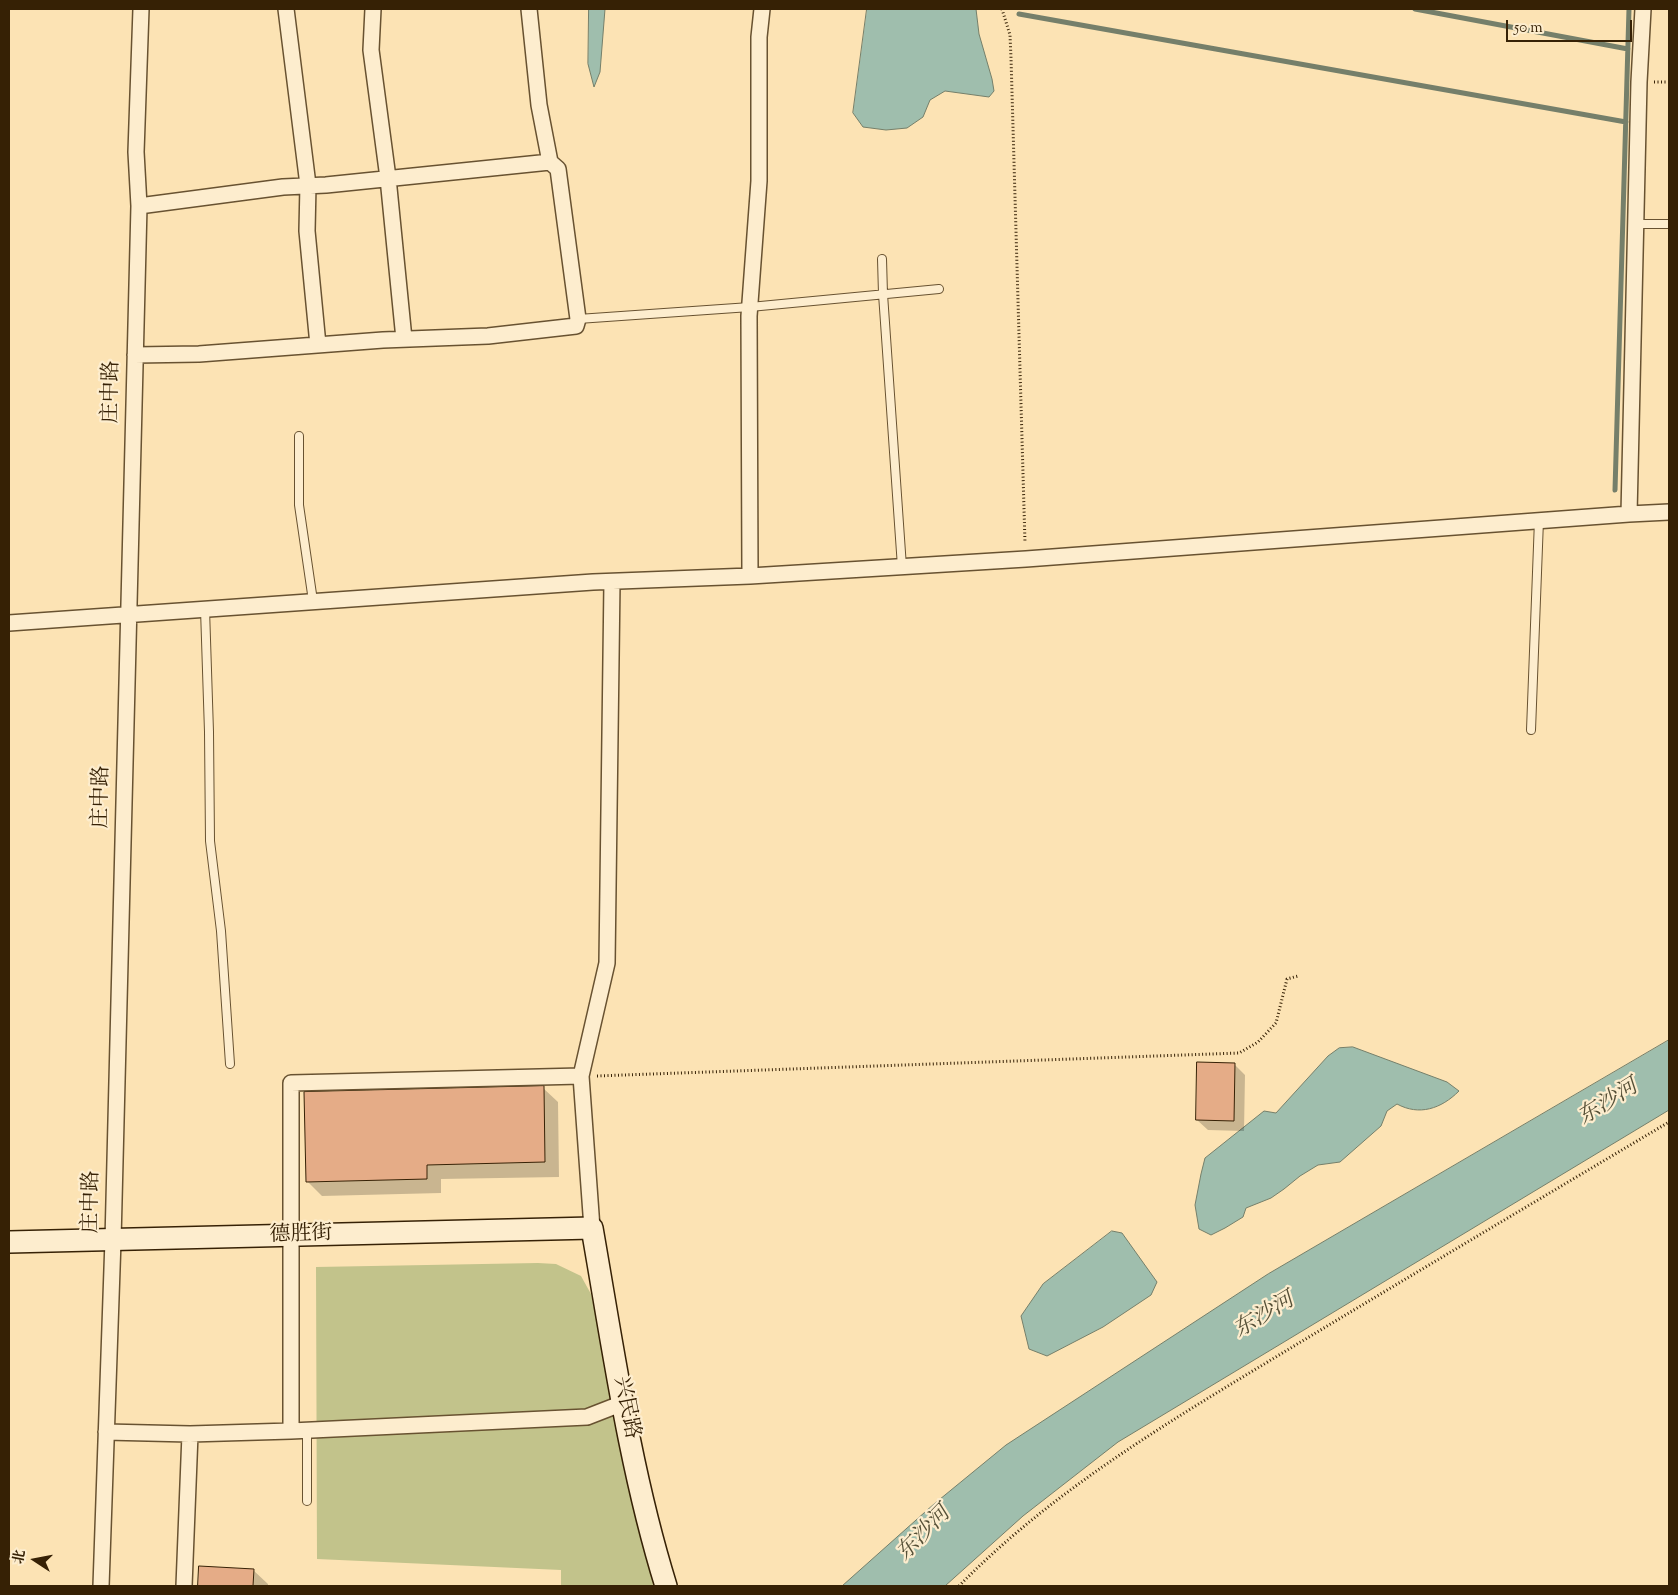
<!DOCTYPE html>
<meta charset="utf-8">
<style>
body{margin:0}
#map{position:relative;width:1678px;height:1595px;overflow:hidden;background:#fce3b4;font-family:"Sorts Mill Goudy","Noto Serif SC",serif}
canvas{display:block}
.frame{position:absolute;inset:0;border:10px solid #362105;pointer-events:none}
.north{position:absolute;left:10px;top:1535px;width:50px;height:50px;-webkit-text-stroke:4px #fdedce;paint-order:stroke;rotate:281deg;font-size:14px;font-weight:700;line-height:20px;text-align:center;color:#362105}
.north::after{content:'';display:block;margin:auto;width:18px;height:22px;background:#362105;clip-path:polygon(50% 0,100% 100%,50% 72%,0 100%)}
.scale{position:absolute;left:1506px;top:20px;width:126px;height:22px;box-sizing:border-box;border:2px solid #362105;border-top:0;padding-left:6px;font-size:15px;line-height:18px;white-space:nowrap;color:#362105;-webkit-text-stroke:4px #fdedce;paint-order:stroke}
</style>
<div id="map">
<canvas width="1678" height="1595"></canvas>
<div class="frame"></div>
<div class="north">北</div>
<div class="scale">50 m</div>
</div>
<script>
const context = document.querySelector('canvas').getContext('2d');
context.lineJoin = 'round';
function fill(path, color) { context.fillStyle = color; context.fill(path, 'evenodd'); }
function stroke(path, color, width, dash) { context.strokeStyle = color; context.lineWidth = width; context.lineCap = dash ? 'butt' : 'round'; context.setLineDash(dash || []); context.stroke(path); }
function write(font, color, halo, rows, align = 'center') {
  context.font = font + ' "Sorts Mill Goudy","Noto Serif SC",serif'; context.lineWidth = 4.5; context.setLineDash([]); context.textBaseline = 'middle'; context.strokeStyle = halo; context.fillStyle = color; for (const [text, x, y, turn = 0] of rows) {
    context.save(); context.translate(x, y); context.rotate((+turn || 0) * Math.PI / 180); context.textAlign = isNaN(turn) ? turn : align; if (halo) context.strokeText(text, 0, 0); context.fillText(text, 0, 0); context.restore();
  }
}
const green = new Path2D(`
 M538,1263L556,1264L581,1276L591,1294L656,1586H561V1570L317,1559L316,1267Z`);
const water = new Path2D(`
 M589,9H605L600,72L594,87L588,64Z
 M867,9H976L979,34L992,79L994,91L989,97L945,91L930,100L923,117L907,128L886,130L863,127L853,113Z
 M1669,1040V1110L1118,1442L1023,1516L945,1586H842L934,1504L1006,1445L1268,1274Z
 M1353,1047L1447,1082L1459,1091C1441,1109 1419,1116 1397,1104L1387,1111L1381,1126L1340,1162L1318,1165L1300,1176L1284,1189L1271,1198L1246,1208L1243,1217L1225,1228L1211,1235L1199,1229L1195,1205L1201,1174L1205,1158L1264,1111L1276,1113L1328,1056L1339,1048Z
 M1112,1231L1122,1233L1157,1282L1151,1295L1103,1327L1047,1356L1029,1349L1021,1316L1043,1284Z`);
const shadow = new Path2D(`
 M1234,1064L1245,1075L1244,1131L1208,1130L1197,1120Z
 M543,1088L558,1102L559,1177L441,1179V1193L322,1196L307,1181Z
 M201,1567L253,1570L268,1584V1586H200Z`);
const stream = new Path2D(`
 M1415,9L1628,49
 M1019,14L1626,122
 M1615,490L1629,9`);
const building = new Path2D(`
 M1197,1062L1235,1063L1234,1121L1196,1120Z
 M544,1086L545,1162L427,1165V1179L306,1182L304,1092Z
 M199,1566L254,1569L253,1586H198Z`);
const path = new Path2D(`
 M1002,9L1010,35L1011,58L1025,543
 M1654,82H1669
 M597,1076L1239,1053L1258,1042L1276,1023L1287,979L1298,976
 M959,1586C1057,1486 1180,1415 1299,1343C1422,1269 1546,1195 1669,1122`);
const lane = new Path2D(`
 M1636,224H1669
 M882,259L883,294L902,567
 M578,319L750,307L939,289
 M299,436V505L313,601
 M205,609L209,732L210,841L221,931L230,1064
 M1531,730L1539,520
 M307,1431V1501`);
const street = new Path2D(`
 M286,9L308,185L307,231L318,345
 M373,9L371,50L388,178L404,339
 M529,9L539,105L550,162
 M135,355L199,354L383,340L488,336L576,326L578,319L558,169L550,162L326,185L283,187L139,206
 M1629,514L1669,512
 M750,576L749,316L759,181V37L762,9
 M9,623L593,582L750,576L1026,559L1629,514L1639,82L1643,9
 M592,1228L581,1076L607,963L612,582
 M291,1431V1083L581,1076
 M106,1432L190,1434L291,1431L587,1417L623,1403
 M101,1586L113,1240L139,206L136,152L141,9
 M184,1586L190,1434`);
const secondary = new Path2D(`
 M9,1242L592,1228C613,1348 630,1470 666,1586`);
const streetNames = [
 ["庄中路",113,392,-89],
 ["庄中路",103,797,-89],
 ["庄中路",93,1202,-89],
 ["德胜街",301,1236,-2],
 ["兴民路",625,1408,79]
];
const waterNames = [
 ["东沙河",1609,1104,-32],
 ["东沙河",1265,1317,-31],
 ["东沙河",925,1535,-46]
];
fill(green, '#c2c38b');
fill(water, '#9fbead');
stroke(water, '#757f6a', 1);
fill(shadow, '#0003');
stroke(stream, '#757f6a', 5);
fill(building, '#e5ac87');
stroke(building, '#362105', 1);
stroke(lane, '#685231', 10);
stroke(street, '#685231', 18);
stroke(secondary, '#362105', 24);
stroke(path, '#362105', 3, [1, 2.5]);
stroke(lane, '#fdedce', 8);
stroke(street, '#fdedce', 15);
stroke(secondary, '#fdedce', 21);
write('21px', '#362105', '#fdedce', streetNames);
write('italic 22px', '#565037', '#fdedce', waterNames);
</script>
